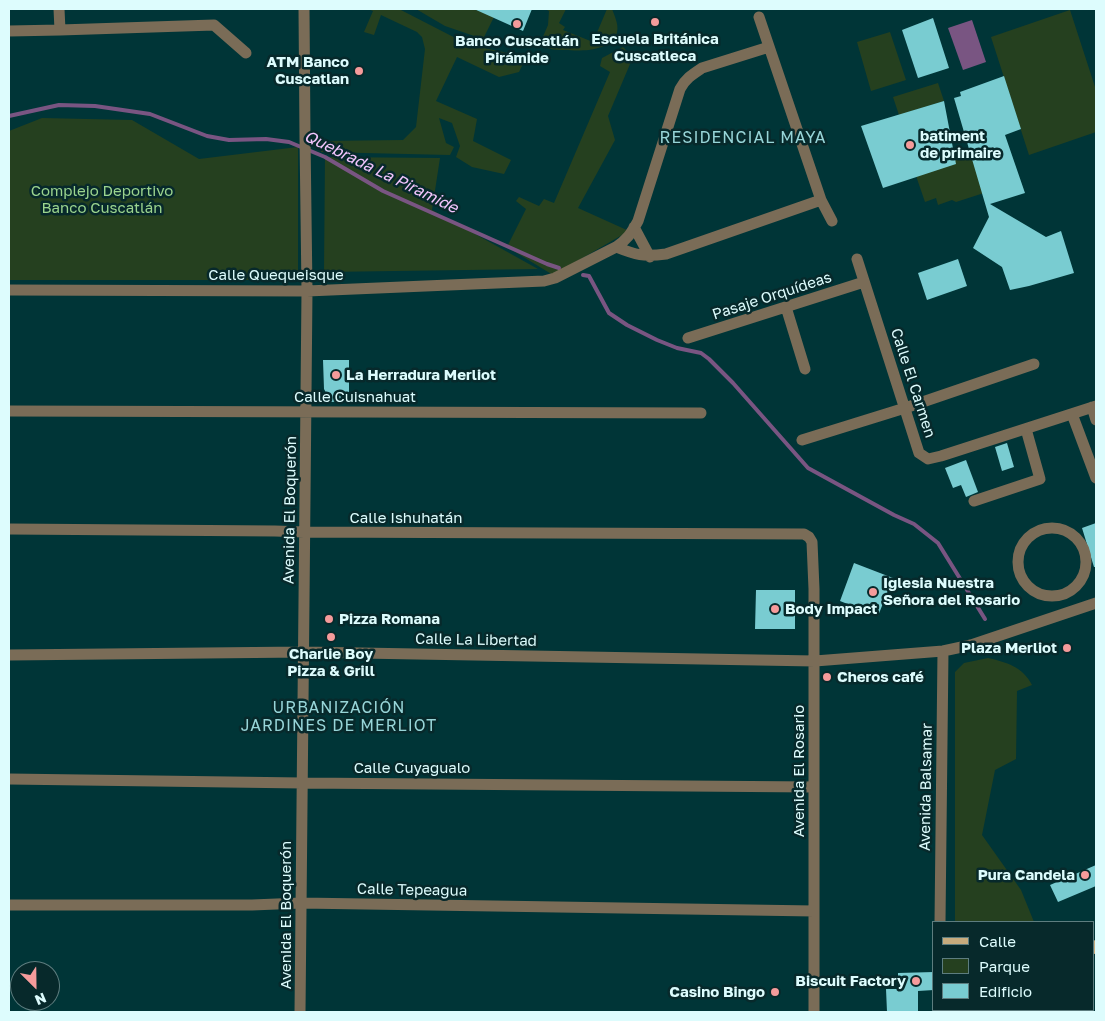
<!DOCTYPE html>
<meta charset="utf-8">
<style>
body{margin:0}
#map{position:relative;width:1105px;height:1021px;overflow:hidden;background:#003537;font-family:"Golos Text",sans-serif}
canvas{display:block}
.frame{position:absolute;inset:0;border:10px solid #ddfcfd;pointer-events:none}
.legend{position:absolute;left:932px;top:921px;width:162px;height:90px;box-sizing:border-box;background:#07292b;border:1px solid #5d7d7f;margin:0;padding:6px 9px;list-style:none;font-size:15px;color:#ddfcfd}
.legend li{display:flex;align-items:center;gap:10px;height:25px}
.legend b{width:25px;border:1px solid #5d7d7f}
.north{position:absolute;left:10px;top:961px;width:50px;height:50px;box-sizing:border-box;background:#07292b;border:1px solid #5d7d7f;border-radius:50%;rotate:157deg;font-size:14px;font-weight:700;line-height:20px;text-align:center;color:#ddfcfd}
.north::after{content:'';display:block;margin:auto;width:18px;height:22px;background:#f59b9b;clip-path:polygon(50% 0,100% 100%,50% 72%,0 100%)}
</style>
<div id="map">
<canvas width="1105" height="1021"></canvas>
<div class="frame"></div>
<ul class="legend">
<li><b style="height:6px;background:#c7ab7d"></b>Calle</li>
<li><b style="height:14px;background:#25401f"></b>Parque</li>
<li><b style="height:14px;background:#79ccd1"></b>Edificio</li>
</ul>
<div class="north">N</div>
</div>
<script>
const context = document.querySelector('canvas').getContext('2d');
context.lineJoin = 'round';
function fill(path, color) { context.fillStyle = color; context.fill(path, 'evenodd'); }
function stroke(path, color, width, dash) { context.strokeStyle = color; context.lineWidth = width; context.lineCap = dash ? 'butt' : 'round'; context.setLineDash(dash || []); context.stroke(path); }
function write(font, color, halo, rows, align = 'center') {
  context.font = font + ' "Golos Text",sans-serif'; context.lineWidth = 5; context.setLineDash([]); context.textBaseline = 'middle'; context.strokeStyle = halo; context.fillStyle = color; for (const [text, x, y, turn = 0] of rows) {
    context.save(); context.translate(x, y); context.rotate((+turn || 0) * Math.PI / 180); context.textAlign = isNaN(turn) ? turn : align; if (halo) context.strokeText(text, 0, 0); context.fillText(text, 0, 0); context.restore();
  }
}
const green = new Path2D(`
 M368,9H399L469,45L518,55L521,59L523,64L519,72L499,77L457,57L436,101L477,119L473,141L511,160L504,174L472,167L456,157L460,146L452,123L439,118L446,143L454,147L450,155L321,152V141L403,140L416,127L425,49L422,37L417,32L381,15L374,35L364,32L373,11Z
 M416,9H474L494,17L483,39L445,26Z
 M545,9H566L559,23L565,27L563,30L593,42L607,9H612C615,17 620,27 616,35C607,52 581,51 565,50C557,50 550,50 542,46V39L548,25L549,11Z
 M1070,10L1096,90V132L1029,155L991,37Z
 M890,32L906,80L871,91L857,42Z
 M623,47L633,57L608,116L615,140L578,208L629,231L553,275L507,247L526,209L516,201L519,197L539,206L544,199L554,203L610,72L600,66L602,58Z
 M938,83L944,101L899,115L893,97Z
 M42,118L132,120L199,159L298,147V280H9V131Z
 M973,150L987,192L956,202L952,200L938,205L936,198L925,202L914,170Z
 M325,157L440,158L432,210L538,269L324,272Z
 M988,658C1006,662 1023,667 1032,685L1017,691L1016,759L995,770L982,835L1021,890L1034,922H955V672L964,663Z`);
const water = new Path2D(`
 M972,20L986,62L963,70L948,28Z`);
const stream = new Path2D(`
 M9,116L59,105L95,106L150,114L207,136L229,140L266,139L289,142L325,157L383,191L547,264L559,268
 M583,275L589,276L609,313L627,325L657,340L677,348L701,353L709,359L733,383L808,468L894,515L914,524L938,543L985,619`);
const building = new Path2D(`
 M474,9H532L523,31Z
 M933,18L949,68L918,78L902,30Z
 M1004,76L1021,129L1005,135L1025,193L990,204L1046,237L1061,231L1074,273L1029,286L1010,290L1002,267L973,248L989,217L954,98L961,96L960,92Z
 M944,101L956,164L883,188L861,126Z
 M958,259L967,286L927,300L918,273Z
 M323,360H349V401L331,402L324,389Z
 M1007,443L1014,467L1002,471L995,447Z
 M966,460L978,492L966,497L961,485L953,488L945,468Z
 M1096,523V567H1094L1082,528Z
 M854,563L893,578L878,616L840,601Z
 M756,590H795V629H755Z
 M1096,865V886L1058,902L1050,885Z
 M934,972V990L918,991V1012H887L886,989H898V973Z`);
const minor = new Path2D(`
 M59,9L60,30
 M759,17L821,200L832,221
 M9,31L60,30L214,25L246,53
 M634,227L650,257
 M616,247C636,255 643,257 666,254L821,200
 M857,259L919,453L928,459L941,456L1096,406
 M9,290L307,291L544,281L555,278L616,247C628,239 631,233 638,221L680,89C685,79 693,74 702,68L769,47
 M786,307L805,369
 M688,338L864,282
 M1092,407L1096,420
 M9,411L701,413
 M1072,414L1096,478
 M802,440L905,408L1034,364
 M974,501L1040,479L1026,429
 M1018 562a34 34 0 1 1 68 0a34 34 0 1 1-68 0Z
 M9,529L275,531L304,532L804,534L809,537L812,542L814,589V1012
 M9,655L303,652L815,661L943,651L971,645L1096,603
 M9,779L302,783L814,787
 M9,905H252L301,903L814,911
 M940,922L943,651
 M300,1012L307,291L305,137L304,9
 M938,1012V1010`);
const major = new Path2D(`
 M1094,948L1096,946
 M968,1012L973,1010`);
const markers = [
 [655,22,5,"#f59b9b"],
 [517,24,5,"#f59b9b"],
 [359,71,5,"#f59b9b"],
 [910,145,5,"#f59b9b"],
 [336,375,5,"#f59b9b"],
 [873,592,5,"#f59b9b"],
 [775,609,5,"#f59b9b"],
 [329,619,5,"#f59b9b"],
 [331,637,5,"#f59b9b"],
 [1067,648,5,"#f59b9b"],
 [827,677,5,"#f59b9b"],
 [1085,875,5,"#f59b9b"],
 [916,981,5,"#f59b9b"],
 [775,992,5,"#f59b9b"]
];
const poiNames = [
 ["Escuela Británica",655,39,"center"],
 ["Cuscatleca",655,56,"center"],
 ["Banco Cuscatlán",517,41,"center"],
 ["Pirámide",517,58,"center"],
 ["ATM Banco",349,62,"right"],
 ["Cuscatlan",349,79,"right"],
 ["batiment",920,136],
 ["de primaire",920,153],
 ["La Herradura Merliot",346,375],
 ["Iglesia Nuestra",883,583],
 ["Señora del Rosario",883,600],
 ["Body Impact",785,609],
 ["Pizza Romana",339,619],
 ["Plaza Merliot",1057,648,"right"],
 ["Charlie Boy",331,654,"center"],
 ["Pizza & Grill",331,671,"center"],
 ["Cheros café",837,677],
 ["Pura Candela",1075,875,"right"],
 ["Biscuit Factory",906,981,"right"],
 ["Casino Bingo",765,992,"right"]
];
const parkNames = [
 ["Complejo Deportivo",102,191],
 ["Banco Cuscatlán",102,208]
];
const streetNames = [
 ["Calle Quequeisque",276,275],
 ["Pasaje Orquídeas",772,296,-18],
 ["Calle El Carmen",913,383,72],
 ["Calle Cuisnahuat",355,397],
 ["Avenida El Boquerón",290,510,-89],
 ["Calle Ishuhatán",406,518],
 ["Calle La Libertad",476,640,1],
 ["Calle Cuyagualo",412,768],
 ["Avenida El Rosario",799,771,-90],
 ["Avenida Balsamar",926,787,-89],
 ["Calle Tepeagua",412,890,1],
 ["Avenida El Boquerón",286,915,-90]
];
const neighbourhoodNames = [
 ["RESIDENCIAL MAYA",743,138],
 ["URBANIZACIÓN",339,708],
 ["JARDINES DE MERLIOT",339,726]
];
const waterNames = [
 ["Quebrada La Piramide",381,172,26]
];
fill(green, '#25401f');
fill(water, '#795582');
stroke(stream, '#795582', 4);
fill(building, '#79ccd1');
stroke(minor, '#7a6c57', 11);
stroke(major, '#c7ab7d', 12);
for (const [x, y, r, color] of markers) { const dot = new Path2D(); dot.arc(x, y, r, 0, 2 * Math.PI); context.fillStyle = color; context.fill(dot); stroke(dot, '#07292b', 2); }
write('bold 15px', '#ddfcfd', '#07292b', poiNames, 'left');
write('15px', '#9bd48e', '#07292b', parkNames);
write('15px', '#ddfcfd', '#07292b', streetNames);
context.letterSpacing = '1px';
write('16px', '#97d5d8', '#07292b', neighbourhoodNames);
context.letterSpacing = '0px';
write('italic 16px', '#f2c5fd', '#07292b', waterNames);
</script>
